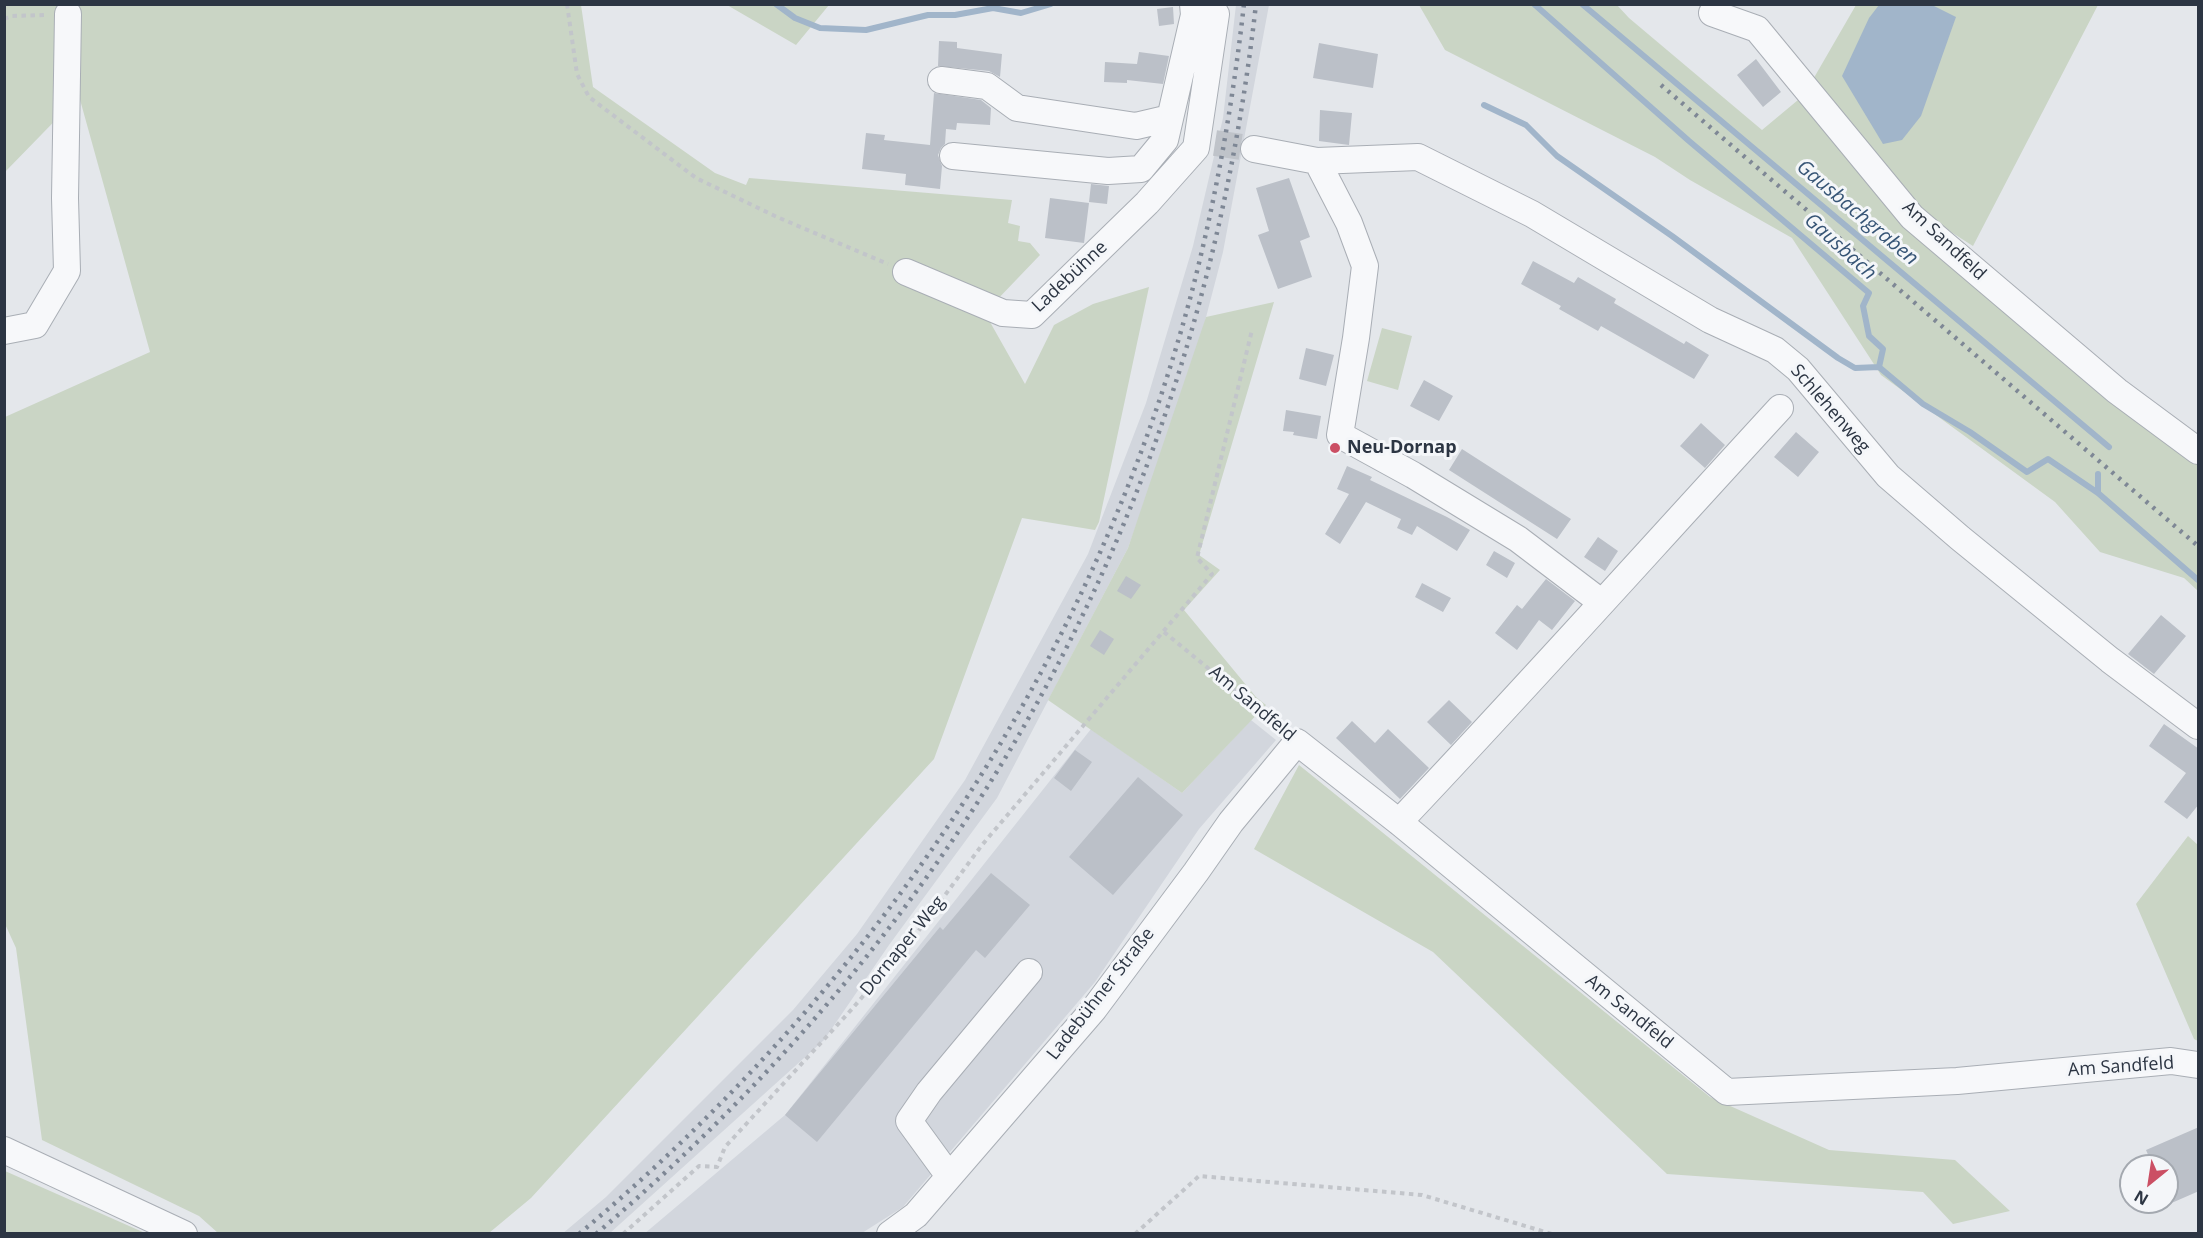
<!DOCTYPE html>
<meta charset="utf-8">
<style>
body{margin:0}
#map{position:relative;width:2203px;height:1238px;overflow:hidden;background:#e4e7eb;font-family:"Open Sans",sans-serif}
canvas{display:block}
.frame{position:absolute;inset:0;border:6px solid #2c3543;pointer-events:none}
.north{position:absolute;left:2119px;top:1154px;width:60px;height:60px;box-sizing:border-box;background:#f4f6f9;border:2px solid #a4a9b0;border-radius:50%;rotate:210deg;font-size:16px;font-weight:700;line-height:24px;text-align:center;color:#2c3543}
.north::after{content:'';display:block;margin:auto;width:21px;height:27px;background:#cb4f64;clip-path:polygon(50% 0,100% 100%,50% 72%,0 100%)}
</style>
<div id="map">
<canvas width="2203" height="1238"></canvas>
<div class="frame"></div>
<div class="north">N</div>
</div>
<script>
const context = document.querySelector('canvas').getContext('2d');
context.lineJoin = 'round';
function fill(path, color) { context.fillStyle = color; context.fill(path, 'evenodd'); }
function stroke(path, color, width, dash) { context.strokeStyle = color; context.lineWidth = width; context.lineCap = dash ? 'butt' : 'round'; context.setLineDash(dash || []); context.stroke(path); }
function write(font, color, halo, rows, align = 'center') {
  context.font = font + ' "Open Sans",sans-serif'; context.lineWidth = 6; context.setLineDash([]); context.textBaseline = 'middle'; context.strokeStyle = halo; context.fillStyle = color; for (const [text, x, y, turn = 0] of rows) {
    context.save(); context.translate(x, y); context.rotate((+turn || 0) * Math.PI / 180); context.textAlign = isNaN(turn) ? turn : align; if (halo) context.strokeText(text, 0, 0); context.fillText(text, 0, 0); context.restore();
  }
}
const built = new Path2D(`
 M1236,5H1269L1223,252L1192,371L1128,548L997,798L889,945L824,1040L610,1233L562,1234L606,1197L793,1010L857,934L965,780L1088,554L1146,403L1193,246L1223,118Z
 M1251,720L1276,740L1199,829L1095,982L903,1207L862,1233L644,1234L785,1115L1091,729L1182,793Z`);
const green = new Path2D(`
 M4,5H581L593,87L715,173L746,185L749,178L1012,200L1008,223L1020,226L1018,241L1030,243L1040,255L994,303L977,299L1025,384L1054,325L1093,304L1149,287L1099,522L1095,530L1022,518L934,759L531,1198L489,1233H218L199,1216L42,1140L16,948L5,924V417L150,352L79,96L5,172Z
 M727,5H829L796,45Z
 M1419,5H1617L1629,18L1762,130L1804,95L1856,5H2098L1973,246L1929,218L1986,284L2094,389L2198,461V591L2184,578L2100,552L2055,502L1881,375L1792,238L1690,180L1655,157L1445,50Z
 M1274,302L1199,555L1220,570L1184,610L1256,697L1266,705L1182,793L1048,700L1128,548L1206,317Z
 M1382,328L1412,336L1398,390L1367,381Z
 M1299,765L1710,1097L1829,1150L1955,1160L2010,1211L1953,1224L1923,1192L1667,1174L1433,952L1254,849Z
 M2188,836L2198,845V1041L2194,1039L2136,904Z
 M4,1171H5L145,1233H5Z`);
const water = new Path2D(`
 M1879,5H1932L1956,17L1921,116L1902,140L1883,144L1842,76L1869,18Z`);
const stream = new Path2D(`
 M776,4L795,18L820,28L866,30L928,15H955L993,8L1021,13L1051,4
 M1534,4L1689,141L1869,293L1863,306L1869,336L1883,349L1879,367L1923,404L1970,432L2027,472L2048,459L2098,493L2198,580
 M1582,4L2109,447
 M1484,105L1526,125L1557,156L1672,236L1838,358L1855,368L1879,367
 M2098,474V493`);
const building = new Path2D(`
 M1173,7L1174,24L1159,26L1157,9Z
 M939,41L957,42V48L1002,54L1000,77L989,71L938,66Z
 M1319,43L1378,54L1373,88L1313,78Z
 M1139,52L1169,56L1163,84L1127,80V83L1104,82L1105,62L1137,64Z
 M1756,59L1781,92L1763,107L1737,75Z
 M934,93L981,100L991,108L990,125L957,123L956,130L946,129L945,144L941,148L938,155L942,166L940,189L905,185L906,174L862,169L866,133L885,135L884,140L930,145Z
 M1320,110L1352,113L1349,145L1319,141Z
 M1289,178L1310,237L1300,241L1312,277L1278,289L1258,235L1269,231L1256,188Z
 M1091,184L1109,186L1107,204L1089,202Z
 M1050,198L1089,203L1084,243L1045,238Z
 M1533,261L1574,283L1578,277L1616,299L1614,303L1684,344L1686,341L1709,355L1694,379L1601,326L1598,331L1559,309L1561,306L1521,284Z
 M1306,348L1334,355L1326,386L1299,379Z
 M1424,380L1453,396L1439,421L1410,406Z
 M1286,410L1321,416L1317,439L1293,435L1294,432L1283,431Z
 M1701,423L1725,445L1705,468L1680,446Z
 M1796,432L1819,452L1798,477L1774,457Z
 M1462,449L1571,519L1557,539L1449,470Z
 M1347,466L1372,477L1370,480L1447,517L1470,530L1457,551L1417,526L1412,535L1397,528L1401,519L1366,502L1340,544L1325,534L1349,494L1337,489Z
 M1598,537L1618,551L1605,571L1584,557Z
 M1494,551L1515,563L1507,578L1486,565Z
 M1126,576L1141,585L1131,599L1117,591Z
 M1546,579L1575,601L1552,630L1539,620L1517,650L1495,633L1517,605L1522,609Z
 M1422,583L1451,598L1443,612L1415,597Z
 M2161,615L2186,636L2154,674L2128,654Z
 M1100,630L1114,639L1104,655L1090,646Z
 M1449,700L1472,722L1451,745L1427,722Z
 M1352,721L1375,743L1388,729L1429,768L1400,799L1336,738Z
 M2164,724L2199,749V804L2187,819L2164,802L2186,773L2149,746Z
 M1075,750L1092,762L1071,791L1054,778Z
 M1138,777L1183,815L1113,895L1069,857Z
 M991,873L1030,905L985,958L976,950L817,1142L785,1115L940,927L943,930Z
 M2199,1127V1191L2167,1205V1166H2153L2146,1150Z`);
const minorTunnel = new Path2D(`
 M1215,143L1254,149`);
const path = new Path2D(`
 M567,4L577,74L589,97L696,178L777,217L888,264
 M4,19L12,16L48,15
 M1164,632L1281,728
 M623,1234L699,1166L717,1167L725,1147L852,1009L917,933L982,845L1212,574L1197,558L1252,330
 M1135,1234L1199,1176L1422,1195L1552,1234`);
const minor = new Path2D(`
 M1712,13L1757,29L1912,217L2117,391L2198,451
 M941,80L987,86L1017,108L1136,126L1170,118
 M1254,149L1317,161L1418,157L1532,214L1710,320L1775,350L1798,369L1888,476L1960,538L2110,660L2198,726
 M953,156L1108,171L1141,169L1165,140L1194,15L1193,4
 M1317,161L1349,223L1365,266L1356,338L1340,435L1413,475L1518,539L1601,602
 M906,272L1003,313L1032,315L1147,203L1196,148L1216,14L1194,15
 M4,331L35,325L67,271L65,198L68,14
 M1399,822C1528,686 1653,546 1780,408
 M4,1150L184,1234
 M949,1176L909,1121L929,1092L1029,972
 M890,1234L916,1215L1094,1009L1196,872L1231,822L1297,742L1399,822L1727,1092L1957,1081L2171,1061L2198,1065`);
const rail = new Path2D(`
 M1661,85L2198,546
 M579,1234C871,989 1093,665 1191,295C1216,199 1233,102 1244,4
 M596,1234C976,910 1200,501 1256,4`);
const markers = [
 [1335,448,6,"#cb4f64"]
];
const streetNames = [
 ["Am Sandfeld",1944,241,43],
 ["Ladebühne",1070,277,-43],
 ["Schlehenweg",1830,409,49],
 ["Am Sandfeld",1252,704,40],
 ["Dornaper Weg",903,946,-51],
 ["Ladebühner Straße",1101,994,-52],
 ["Am Sandfeld",1629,1012,39],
 ["Am Sandfeld",2121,1067,-4]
];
const poiNames = [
 ["Neu-Dornap",1347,448]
];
const waterNames = [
 ["Gausbachgraben",1857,213,40],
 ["Gausbach",1840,247,42]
];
fill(built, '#d2d6dd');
fill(green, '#cad5c5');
fill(water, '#a1b5ca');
stroke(stream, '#a1b5ca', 6);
fill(building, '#bbc0c8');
stroke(minorTunnel, '#bfc3c9', 26, [26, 13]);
stroke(minor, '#a9aeb5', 28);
stroke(path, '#c2c5ca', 4, [4.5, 4.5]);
stroke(minor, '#f7f8fa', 26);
stroke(rail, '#7e8795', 4.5, [3, 6]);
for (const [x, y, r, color] of markers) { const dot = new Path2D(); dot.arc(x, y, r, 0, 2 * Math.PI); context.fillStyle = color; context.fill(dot); stroke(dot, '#f4f6f9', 2); }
write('18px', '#2c3543', '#f4f6f9', streetNames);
write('bold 18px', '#2c3543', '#f4f6f9', poiNames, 'left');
write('italic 20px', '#375576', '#f4f6f9', waterNames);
</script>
